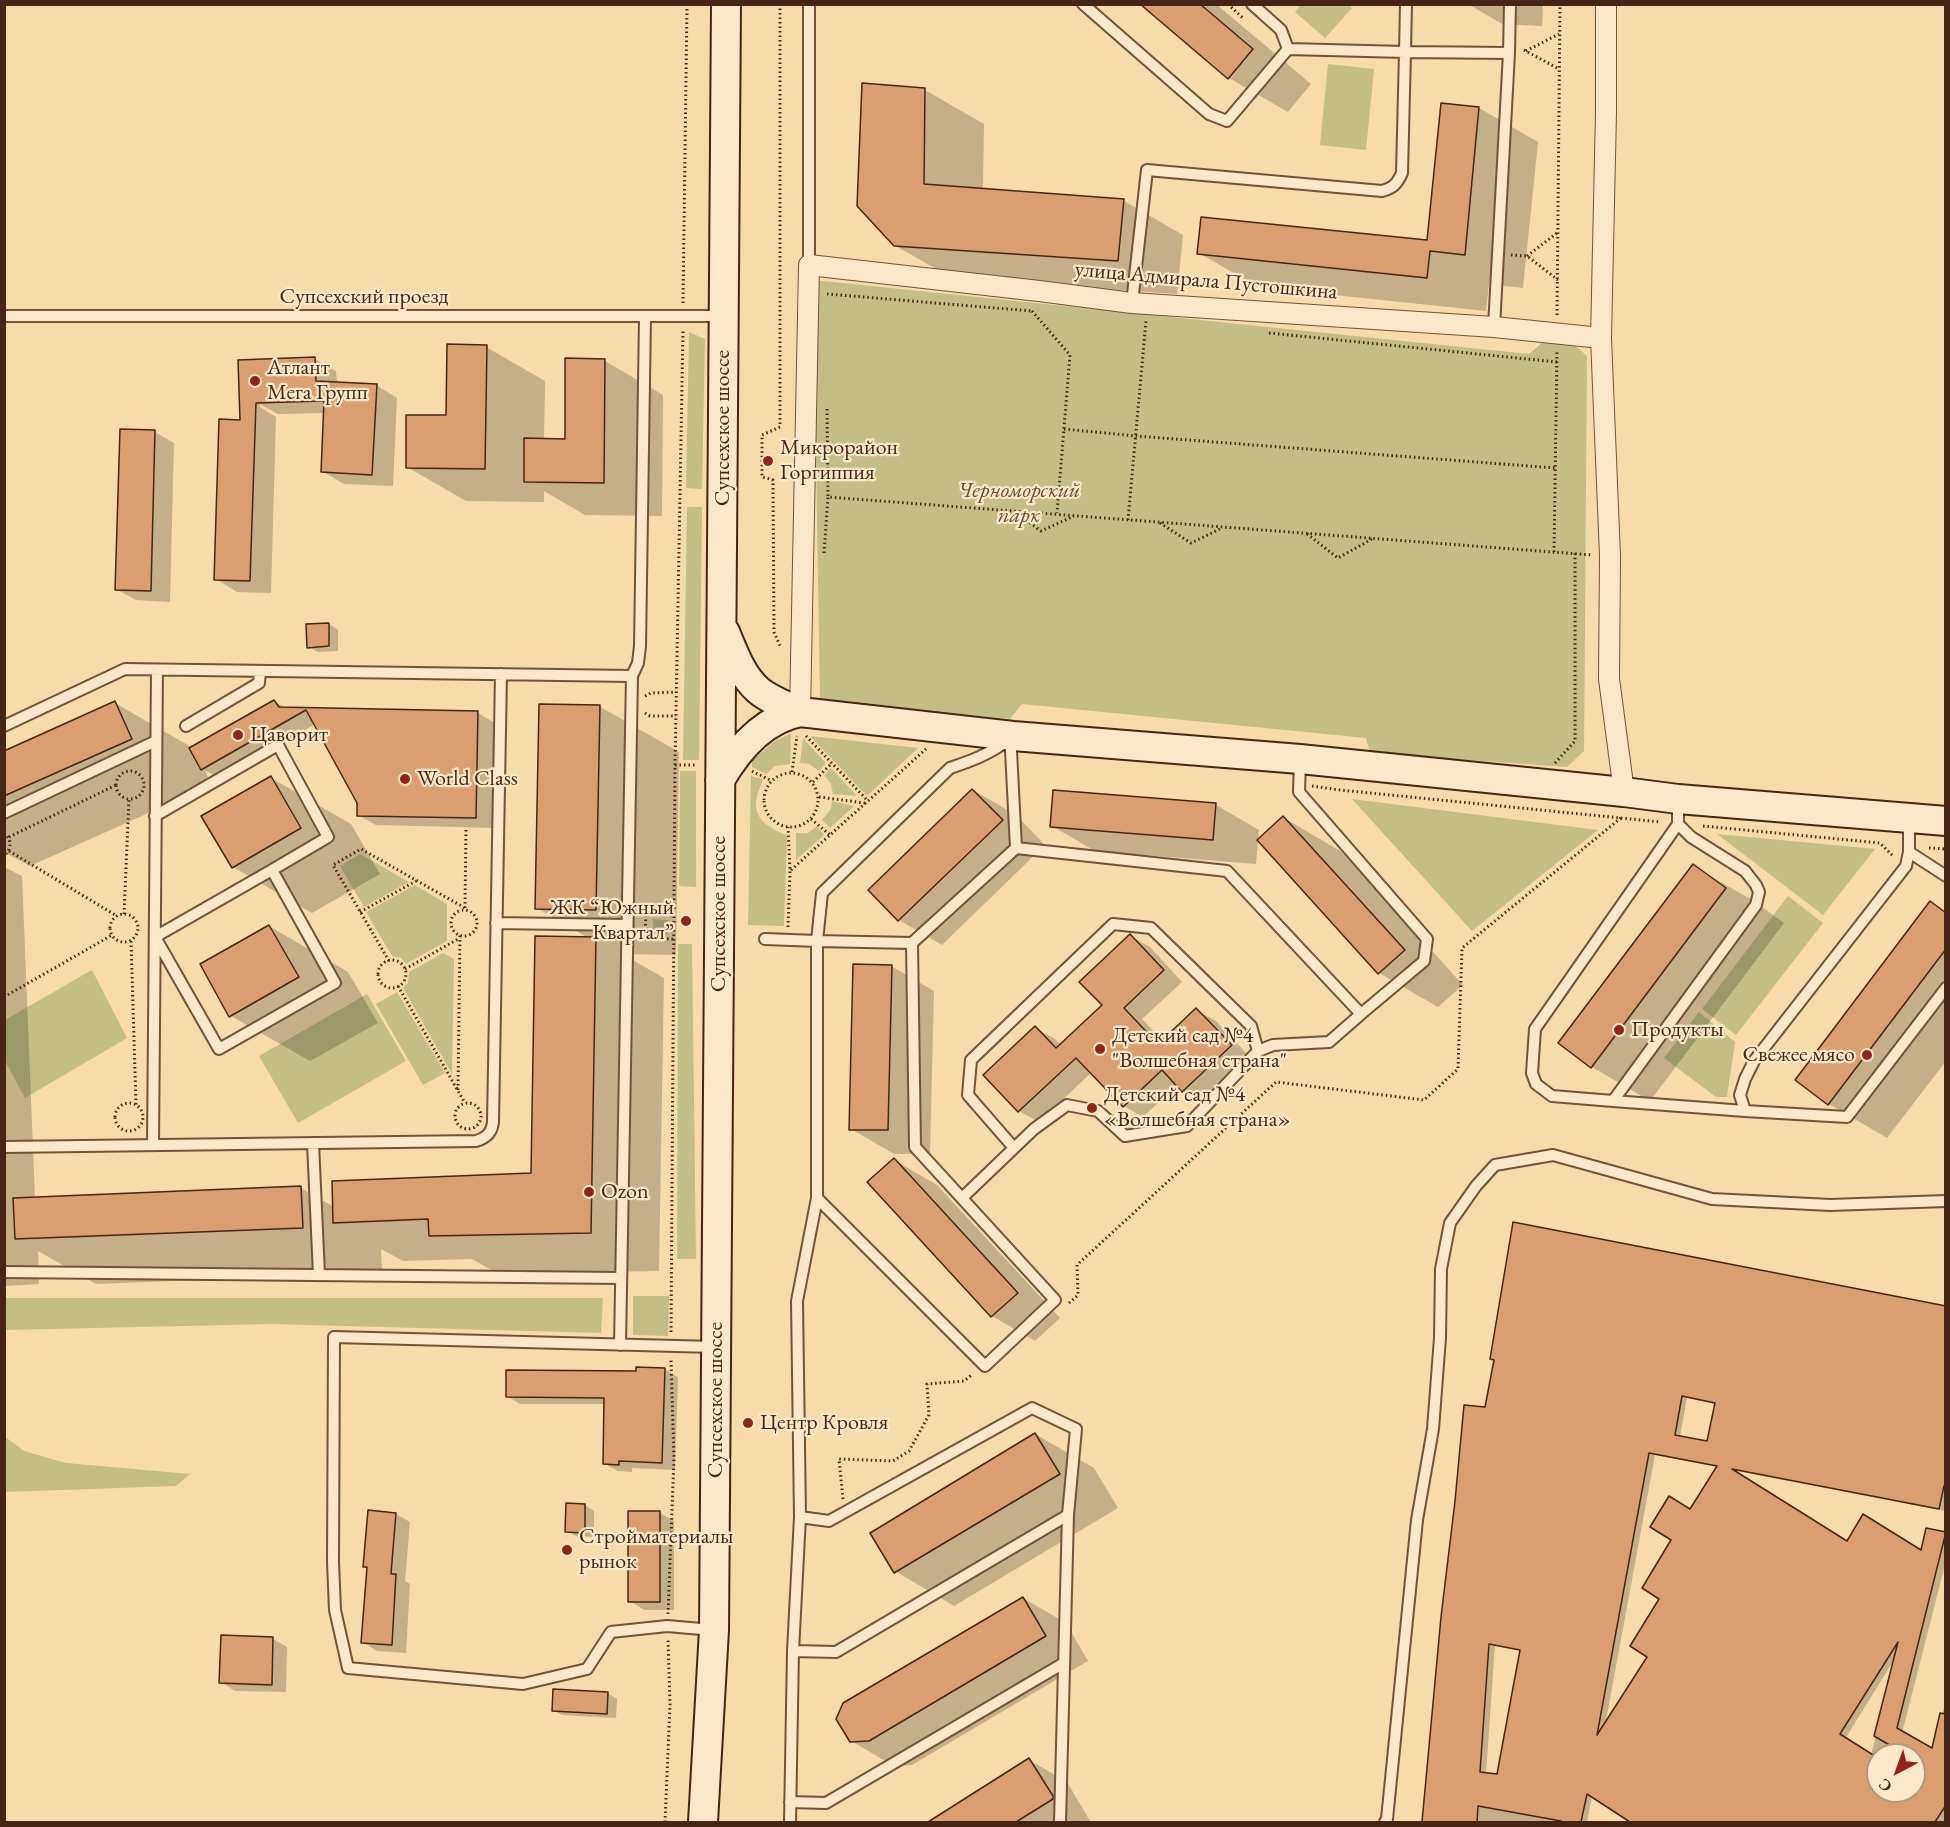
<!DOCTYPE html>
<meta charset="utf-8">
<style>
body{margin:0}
#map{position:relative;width:1950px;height:1827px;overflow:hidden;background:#f7dbaa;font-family:"EB Garamond",serif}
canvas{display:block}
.frame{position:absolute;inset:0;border:6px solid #472514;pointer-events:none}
.north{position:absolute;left:1866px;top:1743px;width:60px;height:60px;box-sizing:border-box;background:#fae8c8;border:2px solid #b29a80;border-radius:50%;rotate:221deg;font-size:16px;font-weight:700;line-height:24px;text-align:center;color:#472514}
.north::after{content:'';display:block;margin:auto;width:21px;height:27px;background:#8f2418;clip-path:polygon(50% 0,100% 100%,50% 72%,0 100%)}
</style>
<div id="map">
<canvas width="1950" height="1827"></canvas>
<div class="frame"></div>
<div class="north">С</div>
</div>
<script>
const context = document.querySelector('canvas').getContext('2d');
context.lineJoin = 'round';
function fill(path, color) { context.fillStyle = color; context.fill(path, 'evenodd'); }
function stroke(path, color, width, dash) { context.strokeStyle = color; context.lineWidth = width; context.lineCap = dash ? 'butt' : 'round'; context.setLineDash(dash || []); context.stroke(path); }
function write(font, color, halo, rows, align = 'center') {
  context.font = font + ' "EB Garamond",serif'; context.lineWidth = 4.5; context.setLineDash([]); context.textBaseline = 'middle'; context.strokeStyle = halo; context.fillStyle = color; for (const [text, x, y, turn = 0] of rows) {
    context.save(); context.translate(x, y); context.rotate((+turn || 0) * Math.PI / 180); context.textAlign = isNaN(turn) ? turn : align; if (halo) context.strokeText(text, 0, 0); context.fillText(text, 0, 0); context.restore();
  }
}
const green = new Path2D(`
 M1301,5H1349L1352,8L1325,38L1295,12Z
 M1328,64L1374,69L1366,150L1320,145Z
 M813,280L1529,354L1543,342H1571L1587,356L1584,751L1567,767L1370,753L1366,738L1022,704L1010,719L825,701L820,698Z
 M689,332L705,339L702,489L686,488Z
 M687,507H702L699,760H683Z
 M791,734L790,764L775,766L766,774L752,767V760L776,740Z
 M810,736L918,748L867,796Z
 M803,738L826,763L819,771L809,764L800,763Z
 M831,768L857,796L833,794L831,784L824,775Z
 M680,771H696V887L679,886Z
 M751,776L763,779C761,786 756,795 756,803C755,821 773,830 787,835L784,926L748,925Z
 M1352,799L1598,830L1472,931Z
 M832,801L854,806L830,828L822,820L831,809Z
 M817,826L824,835L796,860V833H808Z
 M1717,834L1875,849L1823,915Z
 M360,854L409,882L364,907L340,866Z
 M415,885L447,904V941L406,964L401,958L392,956L366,912Z
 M1788,896L1823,923L1736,1035L1702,1009Z
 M653,919L668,920L667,934H653Z
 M678,944H692L696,1259H677Z
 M443,953L454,959L452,1074L403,988L408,983L409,972Z
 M92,970L127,1038L25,1098L5,1061V1020Z
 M397,992L445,1073L423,1085L376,1004Z
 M367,994L406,1061L298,1123L259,1056Z
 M1699,1012L1735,1042L1727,1097H1716L1664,1058Z
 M633,1296H669L668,1336L633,1335Z
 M4,1298H603L601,1333L272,1324L5,1330Z
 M4,1436L24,1451L66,1463L190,1474L176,1486L5,1492Z`);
const shadow = new Path2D(`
 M1142,4H1216L1311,84L1288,112L1229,78Z
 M1468,4H1543L1542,26L1502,24Z
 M925,90L984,124L983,190L1124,201L1183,235L1177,294L954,279L894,245Z
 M1479,108L1538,142L1523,288L1489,284L1486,311L1258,287L1199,253L1428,242Z
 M486,347L545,381L544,440H567L605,361L663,395L662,516L585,515L544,491V502L466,501L407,467L447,417Z
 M315,359L336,371L337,383L376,385L397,398L393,486L344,484L322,471L325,413L278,414L260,404V407L276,417L271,593L237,592L216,579L241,422L240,361Z
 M121,431L155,432L174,443L170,602L136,600L116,589Z
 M329,624L338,630V651L318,652L309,647Z
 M274,701L288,709L478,713L495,723L493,828L376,825L358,815L359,802L315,724L220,779L205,770L211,785L30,866L4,852V753L115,703L193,748Z
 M599,706L679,752L676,955L622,954L664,978L659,1271L499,1274L472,1259L403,1261L381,1249L382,1273L96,1284L38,1251L39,1284L4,1286V867L22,876L35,1198L301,1188L334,1207L532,1175L590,939L537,908Z
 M271,778L351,824L380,874L312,913L233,867Z
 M973,790L1016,815L1045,845L942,945L899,920L870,890Z
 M1216,805L1259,830L1256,864L1095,851L1052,826Z
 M1284,818L1342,852L1463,985L1438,1007L1379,973L1259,840Z
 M1693,866L1752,900L1784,923L1650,1101L1592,1067Z
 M1931,903L1946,912V1061L1887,1138L1829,1104Z
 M269,926L348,972L378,1023L310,1061L231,1016Z
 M1130,936L1150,947L1182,982L1142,1019L1163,1041L1196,1010L1216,1021L1250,1057L1202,1102L1183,1091L1177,1085L1143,1117L1124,1106L1092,1072L1039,1122L1019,1111L1035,1028L1055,1039L1061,1045L1104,1005Z
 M891,966L934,991L930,1154H894L851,1129Z
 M894,1160L937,1185L1060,1318L1035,1341L992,1316L869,1183Z
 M1946,1308L1945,1511L1731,1470L1847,1542L1922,1552L1946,1534V1561L1902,1733L1933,1750L1946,1700V1822H1628L1629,1820L1592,1796L1587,1822H1423L1442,1618L1487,1408ZM1687,1398L1716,1404L1708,1442L1680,1437ZM1655,1455L1718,1467L1690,1511L1661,1598L1649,1656L1605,1726ZM1495,1646L1521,1651L1498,1776L1486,1774ZM1894,1660H1895L1871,1755L1845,1739ZM1878,1755H1914V1791H1878Z
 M664,1369L678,1377L675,1470L632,1468V1472L618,1471L605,1464V1404H520L507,1396Z
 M1035,1434L1094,1468L1118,1508L954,1606L895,1571Z
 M585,1505L594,1511V1537L576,1536L567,1531Z
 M660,1513L674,1521V1610H644L630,1601Z
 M396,1514L410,1522L405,1581L410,1584L406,1653L377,1651L363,1642L368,1568L365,1566Z
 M1023,1598L1066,1623L1088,1661L912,1765L894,1766L851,1741Z
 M273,1639L287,1647L286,1692L235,1691L221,1682Z
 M607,1693L617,1699L616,1718L562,1715L553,1710Z
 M1029,1760L1067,1782L1090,1821L1087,1822H930Z`);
const building = new Path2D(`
 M1140,4H1200L1253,49L1228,79Z
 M862,83L925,88L924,184L1124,199L1118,261L894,246L857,206Z
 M1441,103L1479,107L1465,255L1430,251L1427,278L1197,254L1201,217L1427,240Z
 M447,344L487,345L485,469L406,468V415H446Z
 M315,357L316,381L377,384L372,475L321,472L324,401L256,403L250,581L214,580L219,419L240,420L238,360Z
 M565,358L605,359L604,483L524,482V438L565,439Z
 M120,429L155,430L151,591L115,590Z
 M329,623V646L307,648L306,624Z
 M274,700L279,707L478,711L476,818L357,816V803L306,710L201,770L189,748Z
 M115,701L132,739L4,796V751Z
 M539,704L600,705L596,910L535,909Z
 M271,776L301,828L232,868L201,816Z
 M972,789L1003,820L898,921L868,890Z
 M1053,790L1216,803L1213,840L1050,827Z
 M1283,816L1405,950L1378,974L1257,840Z
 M1693,864L1726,888L1591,1068L1558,1043Z
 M1930,901L1946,913V949L1828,1105L1795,1080Z
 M269,925L299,977L229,1017L200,964Z
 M1130,934L1164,970L1124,1008L1158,1044L1196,1008L1232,1045L1182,1092L1162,1070L1123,1107L1076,1058L1018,1112L983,1075L1035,1026L1056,1048L1102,1005L1079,982Z
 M535,936L596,937L591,1233L429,1236L428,1219L333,1223L332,1181L531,1173Z
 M853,964L892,965L888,1130H849Z
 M894,1158L1018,1293L991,1317L867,1182Z
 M301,1186L303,1228L15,1239L13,1198Z
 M1513,1222L1946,1306V1487L1944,1486L1939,1509L1732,1469L1847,1541L1863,1514L1921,1550L1926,1528L1946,1532L1897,1728L1932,1748L1940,1713L1946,1714V1805L1935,1822H1630L1587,1794L1581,1822H1561V1821L1478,1806L1477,1822H1422L1441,1617L1455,1501L1464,1405L1485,1407L1494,1360L1490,1359ZM1682,1396L1715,1403L1707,1441L1675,1435ZM1649,1453L1717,1466L1690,1509L1669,1496L1650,1527L1671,1540L1642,1588L1659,1599L1630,1646L1647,1657L1597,1735ZM1898,1642L1874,1736L1907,1755H1914V1791H1878V1758L1840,1734ZM1489,1644L1520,1650L1497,1774L1480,1772Z
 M636,1367L665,1368L662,1463L619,1461V1465L603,1464L604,1398L506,1397V1370L636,1371Z
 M1035,1433L1060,1474L894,1573L870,1533Z
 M566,1503L585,1504V1533L565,1532Z
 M368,1510L396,1513L391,1574H396L392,1645L361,1643L367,1567H363Z
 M628,1511H660V1602H628Z
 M1023,1597L1046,1636L869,1741L850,1742L836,1719L843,1703Z
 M221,1635L273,1637L272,1685L219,1683Z
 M553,1689L608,1692L607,1714L552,1711Z
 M1029,1758L1053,1796V1799L1016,1822H928Z`);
const path = new Path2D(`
 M780,4V427L762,435V477L773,480L774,632L781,648
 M1228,4L1244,19
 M1524,50L1559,69
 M1526,51L1559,34
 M1511,255L1527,256L1558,280
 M1527,256L1557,233
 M827,294L1032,311
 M683,303L687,4
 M1032,311L1070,355L1057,513
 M1557,315L1560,4
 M1269,333L1557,362
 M827,409L828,497
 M1064,429L1136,436L1555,468
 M1015,512L1041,531L1074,516
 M1128,520L1146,321
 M1160,523L1191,543L1222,528
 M1307,534L1338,558L1372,539
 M1554,552L1557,351
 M824,553L828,497L1592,555
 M645,696L651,693L676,692
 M645,713L650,716H676
 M806,736L868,801L926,749
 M1555,763L1575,741V553
 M675,765H697
 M752,771L772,781
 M116 785a14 14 0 1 1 28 0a14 14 0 1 1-28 0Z
 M792,772L797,736
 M764 800a27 27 0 1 1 54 0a27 27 0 1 1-54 0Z
 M813,782L832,763
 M1312,786L1340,790L1661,822
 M819,797L865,803
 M811,819L830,835
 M1703,826L1880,843L1894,857
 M4,833C12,840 12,848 4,856
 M9,837L116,785
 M1929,848L1946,849
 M9,851L117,916
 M791,870L868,801
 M465,908L466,830
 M451 923a13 13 0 1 1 26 0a13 13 0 1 1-26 0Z
 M360,912L416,881
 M124,914L129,799
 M110 928a14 14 0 1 1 28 0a14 14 0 1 1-28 0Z
 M788,927L790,871L788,827
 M673,939L645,938L646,914L673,915
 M131,941L136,1105
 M378 974a14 14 0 1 1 28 0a14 14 0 1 1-28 0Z
 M389,961L333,865L361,849L465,908
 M405,969L460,938
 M398,986L465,1103
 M4,997L112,935
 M458,1090L460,935
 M455 1116a13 13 0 1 1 26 0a13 13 0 1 1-26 0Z
 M115 1117a14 14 0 1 1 28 0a14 14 0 1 1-28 0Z
 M1069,1303L1078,1295L1077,1265L1276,1082L1424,1100L1458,1069L1462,948L1622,817
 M671,1332L675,765L683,331
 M843,1499L839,1459L893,1461L909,1451L929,1415L927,1384L964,1381L973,1374
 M668,1614L674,1459L671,1360
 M665,1822L670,1705L668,1638`);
const lane = new Path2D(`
 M809,4V265
 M1083,4L1209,114L1227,121L1288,49L1281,30L1252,4
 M1288,49L1405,52L1406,4
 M1509,53L1510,4
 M1132,303L1147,170L1382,191C1393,188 1397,184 1402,173L1405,52L1509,53L1494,327
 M4,316H723
 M4,726L125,669L632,676
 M186,726L259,683L260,671
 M1013,737L1011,751L1016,848
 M1678,801V824L1535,1029L1532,1073L1536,1084L1552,1096L1613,1101L1756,905L1759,892L1756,885L1745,871L1691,837L1678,824
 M4,813L156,741
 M155,816L278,745L328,837L272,870L335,983L219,1049L155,937L272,870
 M1909,819V852L1906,866L1754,1061L1745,1079L1740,1095L1745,1111L1847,1117L1946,988
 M1909,852L1946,876
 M496,923L627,925
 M765,939L817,941L822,893L950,768C971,761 990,754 1008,740
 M1258,1051L1273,1045L1329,1042L1361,1014
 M1613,1101L1745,1111
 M313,1143L319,1275
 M153,1145L157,670
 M4,1147L476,1141C486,1138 492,1133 493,1122L501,674
 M817,1198L985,1366L1055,1300L915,1147L912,943L1016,848L1227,871L1361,1014L1424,961L1427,939L1299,792L1300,759
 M962,1198L1034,1129L1067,1105L1098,1111L1125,1136L1187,1126L1258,1051L1251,1026L1151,928L1113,924L971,1060L968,1095L1014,1148
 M4,1272L621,1278
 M620,1345L632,676L638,663L640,646L645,317
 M800,1517L829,1521L1032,1408L1076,1429L1068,1515
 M713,1630L667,1626L611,1632L587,1669L523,1684L348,1668L335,1610L333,1562L334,1337L714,1347
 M793,1651L836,1652L1068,1515L1060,1822
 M790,1802L826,1803L1064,1663
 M790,1822L793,1651L800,1517L797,1301L817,1198V941L912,943
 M1385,1822L1387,1819L1417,1520L1433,1429L1440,1338L1441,1269L1450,1223L1476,1186L1495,1165L1553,1155L1712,1199L1830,1205L1946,1201`);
const street = new Path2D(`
 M1606,4V112L1601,338L1610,556L1609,679L1624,792
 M800,712L809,265L1039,291L1132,303L1494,327L1601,338`);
const secondary = new Path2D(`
 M725,632C733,651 741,675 758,690C770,700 786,706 800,712
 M720,780C738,749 764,719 800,712L1013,736L1300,759L1624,792L1678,799L1946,821
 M703,1822L714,1630L726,4`);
const markers = [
 [255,381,6,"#8f2418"],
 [768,461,6,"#8f2418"],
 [238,735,6,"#8f2418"],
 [405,779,6,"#8f2418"],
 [686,921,6,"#8f2418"],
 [1619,1030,6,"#8f2418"],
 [1100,1049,6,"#8f2418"],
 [1867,1055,6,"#8f2418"],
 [1092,1108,6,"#8f2418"],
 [589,1192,6,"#8f2418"],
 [748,1423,6,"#8f2418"],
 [567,1550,6,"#8f2418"]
];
const streetNames = [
 ["улица Адмирала Пустошкина",1206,281,5],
 ["Супсехский проезд",364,297],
 ["Супсехское шоссе",723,428,-90],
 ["Супсехское шоссе",719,914,-90],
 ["Супсехское шоссе",716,1400,-90]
];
const poiNames = [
 ["Атлант",267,368],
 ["Мега Групп",267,393],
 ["Микрорайон",780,448],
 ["Горгиппия",780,473],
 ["Цаворит",250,735],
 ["World Class",417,779],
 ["ЖК “Южный",674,908,"right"],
 ["Квартал”",674,933,"right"],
 ["Продукты",1631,1030],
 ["Детский сад №4",1112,1036],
 ["\"Волшебная страна\"",1112,1061],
 ["Свежее мясо",1855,1055,"right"],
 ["Детский сад №4",1104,1095],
 ["«Волшебная страна»",1104,1120],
 ["Ozon",601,1192],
 ["Центр Кровля",760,1423],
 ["Стройматериалы",579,1537],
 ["рынок",579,1562]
];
const parkNames = [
 ["Черноморский",1019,491],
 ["парк",1019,516]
];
fill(green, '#c2be85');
fill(shadow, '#0003');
fill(building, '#db9e71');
stroke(building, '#472514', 1.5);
stroke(lane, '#73523a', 14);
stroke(street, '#73523a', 22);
stroke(secondary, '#472514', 32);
stroke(path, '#472514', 3, [1.5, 3]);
stroke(lane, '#fae8c8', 10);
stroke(street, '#fae8c8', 20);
stroke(secondary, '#fae8c8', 28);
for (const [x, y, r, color] of markers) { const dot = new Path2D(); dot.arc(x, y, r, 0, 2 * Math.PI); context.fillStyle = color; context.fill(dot); stroke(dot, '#fae8c8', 2); }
write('22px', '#472514', '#fae8c8', streetNames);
write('22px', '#472514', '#fae8c8', poiNames, 'left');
write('italic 22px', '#664b30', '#fae8c8', parkNames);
</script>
